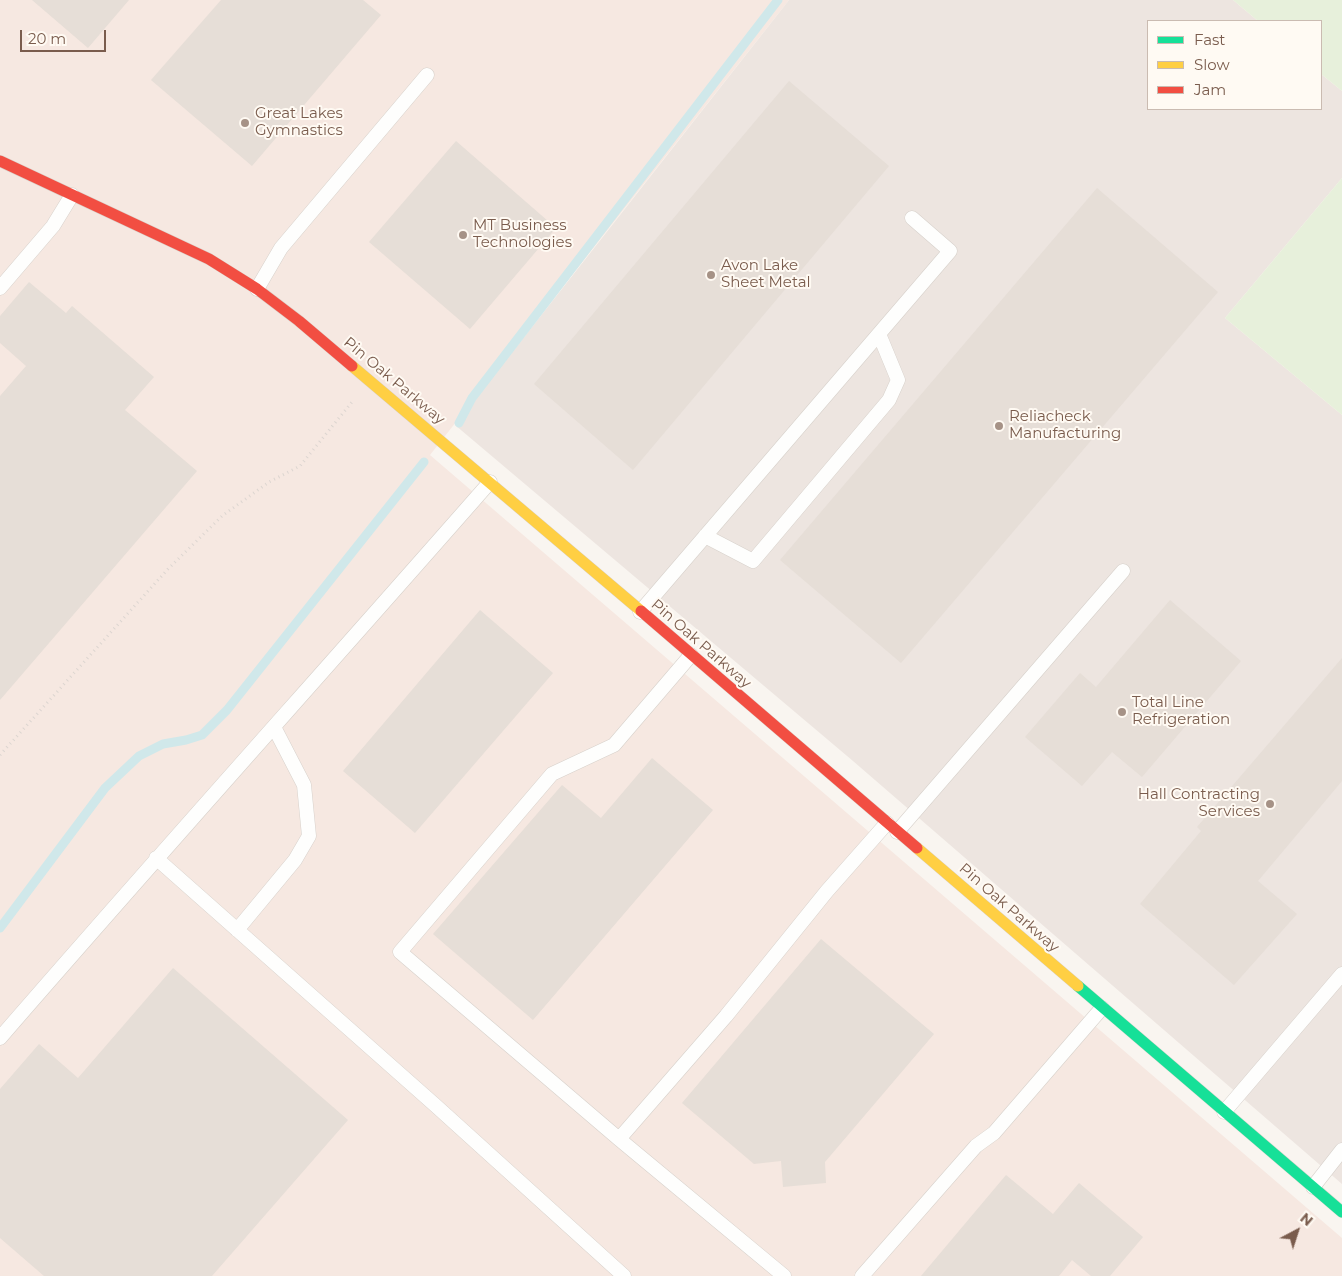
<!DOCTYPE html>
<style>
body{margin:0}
#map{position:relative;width:1342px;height:1276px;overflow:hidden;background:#f9f5f0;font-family:Montserrat,sans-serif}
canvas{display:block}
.legend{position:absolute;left:1147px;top:20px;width:175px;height:90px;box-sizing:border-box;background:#fffaf3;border:1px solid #cabbb1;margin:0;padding:6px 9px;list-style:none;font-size:15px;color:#7a5c4d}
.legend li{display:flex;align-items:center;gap:10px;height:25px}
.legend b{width:25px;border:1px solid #cabbb1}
.north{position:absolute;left:1272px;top:1206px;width:50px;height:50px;-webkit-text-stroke:4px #fffaf3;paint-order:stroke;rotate:40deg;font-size:14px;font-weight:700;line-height:20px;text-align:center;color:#7a5c4d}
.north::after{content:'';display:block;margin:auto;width:18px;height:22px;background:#7a5c4d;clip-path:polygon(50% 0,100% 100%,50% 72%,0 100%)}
.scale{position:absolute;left:20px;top:30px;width:86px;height:22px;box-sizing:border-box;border:2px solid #7a5c4d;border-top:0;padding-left:6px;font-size:15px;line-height:18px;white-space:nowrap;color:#7a5c4d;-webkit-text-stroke:4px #fffaf3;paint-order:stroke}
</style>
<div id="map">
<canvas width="1342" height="1276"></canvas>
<ul class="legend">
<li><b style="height:6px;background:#16e098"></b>Fast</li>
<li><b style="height:6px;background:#ffcf43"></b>Slow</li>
<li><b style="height:6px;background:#f24e42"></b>Jam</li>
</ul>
<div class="north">N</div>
<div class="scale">20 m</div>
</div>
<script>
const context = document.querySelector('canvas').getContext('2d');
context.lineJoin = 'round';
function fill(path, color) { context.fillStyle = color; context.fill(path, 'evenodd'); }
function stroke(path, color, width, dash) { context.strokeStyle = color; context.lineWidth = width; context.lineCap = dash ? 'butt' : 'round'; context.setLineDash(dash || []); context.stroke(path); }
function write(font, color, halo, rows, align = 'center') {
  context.font = font + ' Montserrat,sans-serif'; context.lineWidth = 4; context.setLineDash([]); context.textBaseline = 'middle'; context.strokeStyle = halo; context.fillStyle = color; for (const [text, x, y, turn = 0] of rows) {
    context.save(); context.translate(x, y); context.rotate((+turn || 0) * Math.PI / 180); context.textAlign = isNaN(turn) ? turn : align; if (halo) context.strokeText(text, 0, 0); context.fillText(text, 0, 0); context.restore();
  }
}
const commercial = new Path2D(`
 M0,0H789L430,455L1342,1238V1276H0Z`);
const industrial = new Path2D(`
 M789,0H1233L1258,21H1148V109H1321V74L1342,91V178L1225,318L1342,415V1184L853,761L455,425Z`);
const green = new Path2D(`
 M1233,0H1342V91L1321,74V21H1258Z
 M1342,178V415L1225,318Z`);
const stream = new Path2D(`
 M459,423L472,398L778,0
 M0,928L105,788L139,756L163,744L186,740L202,735L227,710L424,462`);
const building = new Path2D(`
 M32,0H129L88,48Z
 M221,0H363L381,15L252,166L151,80Z
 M789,81L889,166L633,470L534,384Z
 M456,141L556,228L470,329L369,242Z
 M1097,188L1218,292L901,663L780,560Z
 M29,282L66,313L72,306L154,377L125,410L197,471L0,700V396L26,366L0,343V316Z
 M1170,600L1241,661L1142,777L1112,752L1082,786L1025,737L1080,673L1096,687Z
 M480,610L553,673L415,833L343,771Z
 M1342,658V781L1258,881L1297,914L1234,985L1140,904L1201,831L1197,827Z
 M652,758L713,810L533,1020L433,934L562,785L601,818Z
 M821,939L934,1034L825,1162L826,1183L783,1187L781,1161L754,1164L682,1103Z
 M173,968L348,1120L212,1276H44L0,1238V1089L39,1044L78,1078Z
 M1006,1175L1053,1214L1079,1183L1143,1237L1110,1276H1091L1072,1260L1059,1276H921Z`);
const path = new Path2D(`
 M0,755L168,569L222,516L269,482L300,466L352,402`);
const lane = new Path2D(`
 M0,288L53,226L72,195
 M257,289L281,248L427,75
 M705,536L753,561L889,400L898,380L879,334
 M640,612L950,251L912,218
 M691,655L614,745L552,774L400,952L619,1139L784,1276
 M897,832L1123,571
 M156,858L435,1105L624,1276
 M237,930L295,860L309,836L304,785L274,727
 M0,1038C162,851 327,668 490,482
 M1224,1112L1342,974
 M619,1139L726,1016L827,891L887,823
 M1313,1187L1342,1150
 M862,1276L976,1146L994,1133L1102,1008`);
const fast = new Path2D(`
 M1078,986L1342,1212`);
const slow = new Path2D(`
 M352,366L641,611
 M917,848L1078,986`);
const jam = new Path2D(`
 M0,161L209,259L257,289L299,321L352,366
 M641,611L917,848`);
const markers = [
 [245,123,5,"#a69286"],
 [463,235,5,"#a69286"],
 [711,275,5,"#a69286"],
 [999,426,5,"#a69286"],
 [1122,712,5,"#a69286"],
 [1270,804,5,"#a69286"]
];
const poiNames = [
 ["Great Lakes",255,114],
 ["Gymnastics",255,131],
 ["MT Business",473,226],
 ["Technologies",473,243],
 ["Avon Lake",721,266],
 ["Sheet Metal",721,283],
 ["Reliacheck",1009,417],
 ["Manufacturing",1009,434],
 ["Total Line",1132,703],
 ["Refrigeration",1132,720],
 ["Hall Contracting",1260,795,"right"],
 ["Services",1260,812,"right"]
];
const streetNames = [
 ["Pin Oak Parkway",394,381,40],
 ["Pin Oak Parkway",701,644,41],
 ["Pin Oak Parkway",1009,908,41]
];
fill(commercial, '#f6e8e1');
fill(industrial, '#ede5e0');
fill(green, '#e7f0db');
stroke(stream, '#d0e8ea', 9);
fill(building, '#e6ded7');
stroke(lane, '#d7d1cb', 15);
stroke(fast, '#d9d2cb', 12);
stroke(slow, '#d9d2cb', 12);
stroke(jam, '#d9d2cb', 12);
stroke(path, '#dcd5d0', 3, [1, 4]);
stroke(lane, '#fefefd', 14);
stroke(fast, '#16e098', 11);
stroke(slow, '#ffcf43', 11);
stroke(jam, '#f24e42', 11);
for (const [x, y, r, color] of markers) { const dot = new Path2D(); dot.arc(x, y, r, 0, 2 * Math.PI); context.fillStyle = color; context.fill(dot); stroke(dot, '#fffaf3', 2); }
write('15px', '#7a5c4d', '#fffaf3', poiNames, 'left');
write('15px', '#7a5c4d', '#fffaf3', streetNames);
</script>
